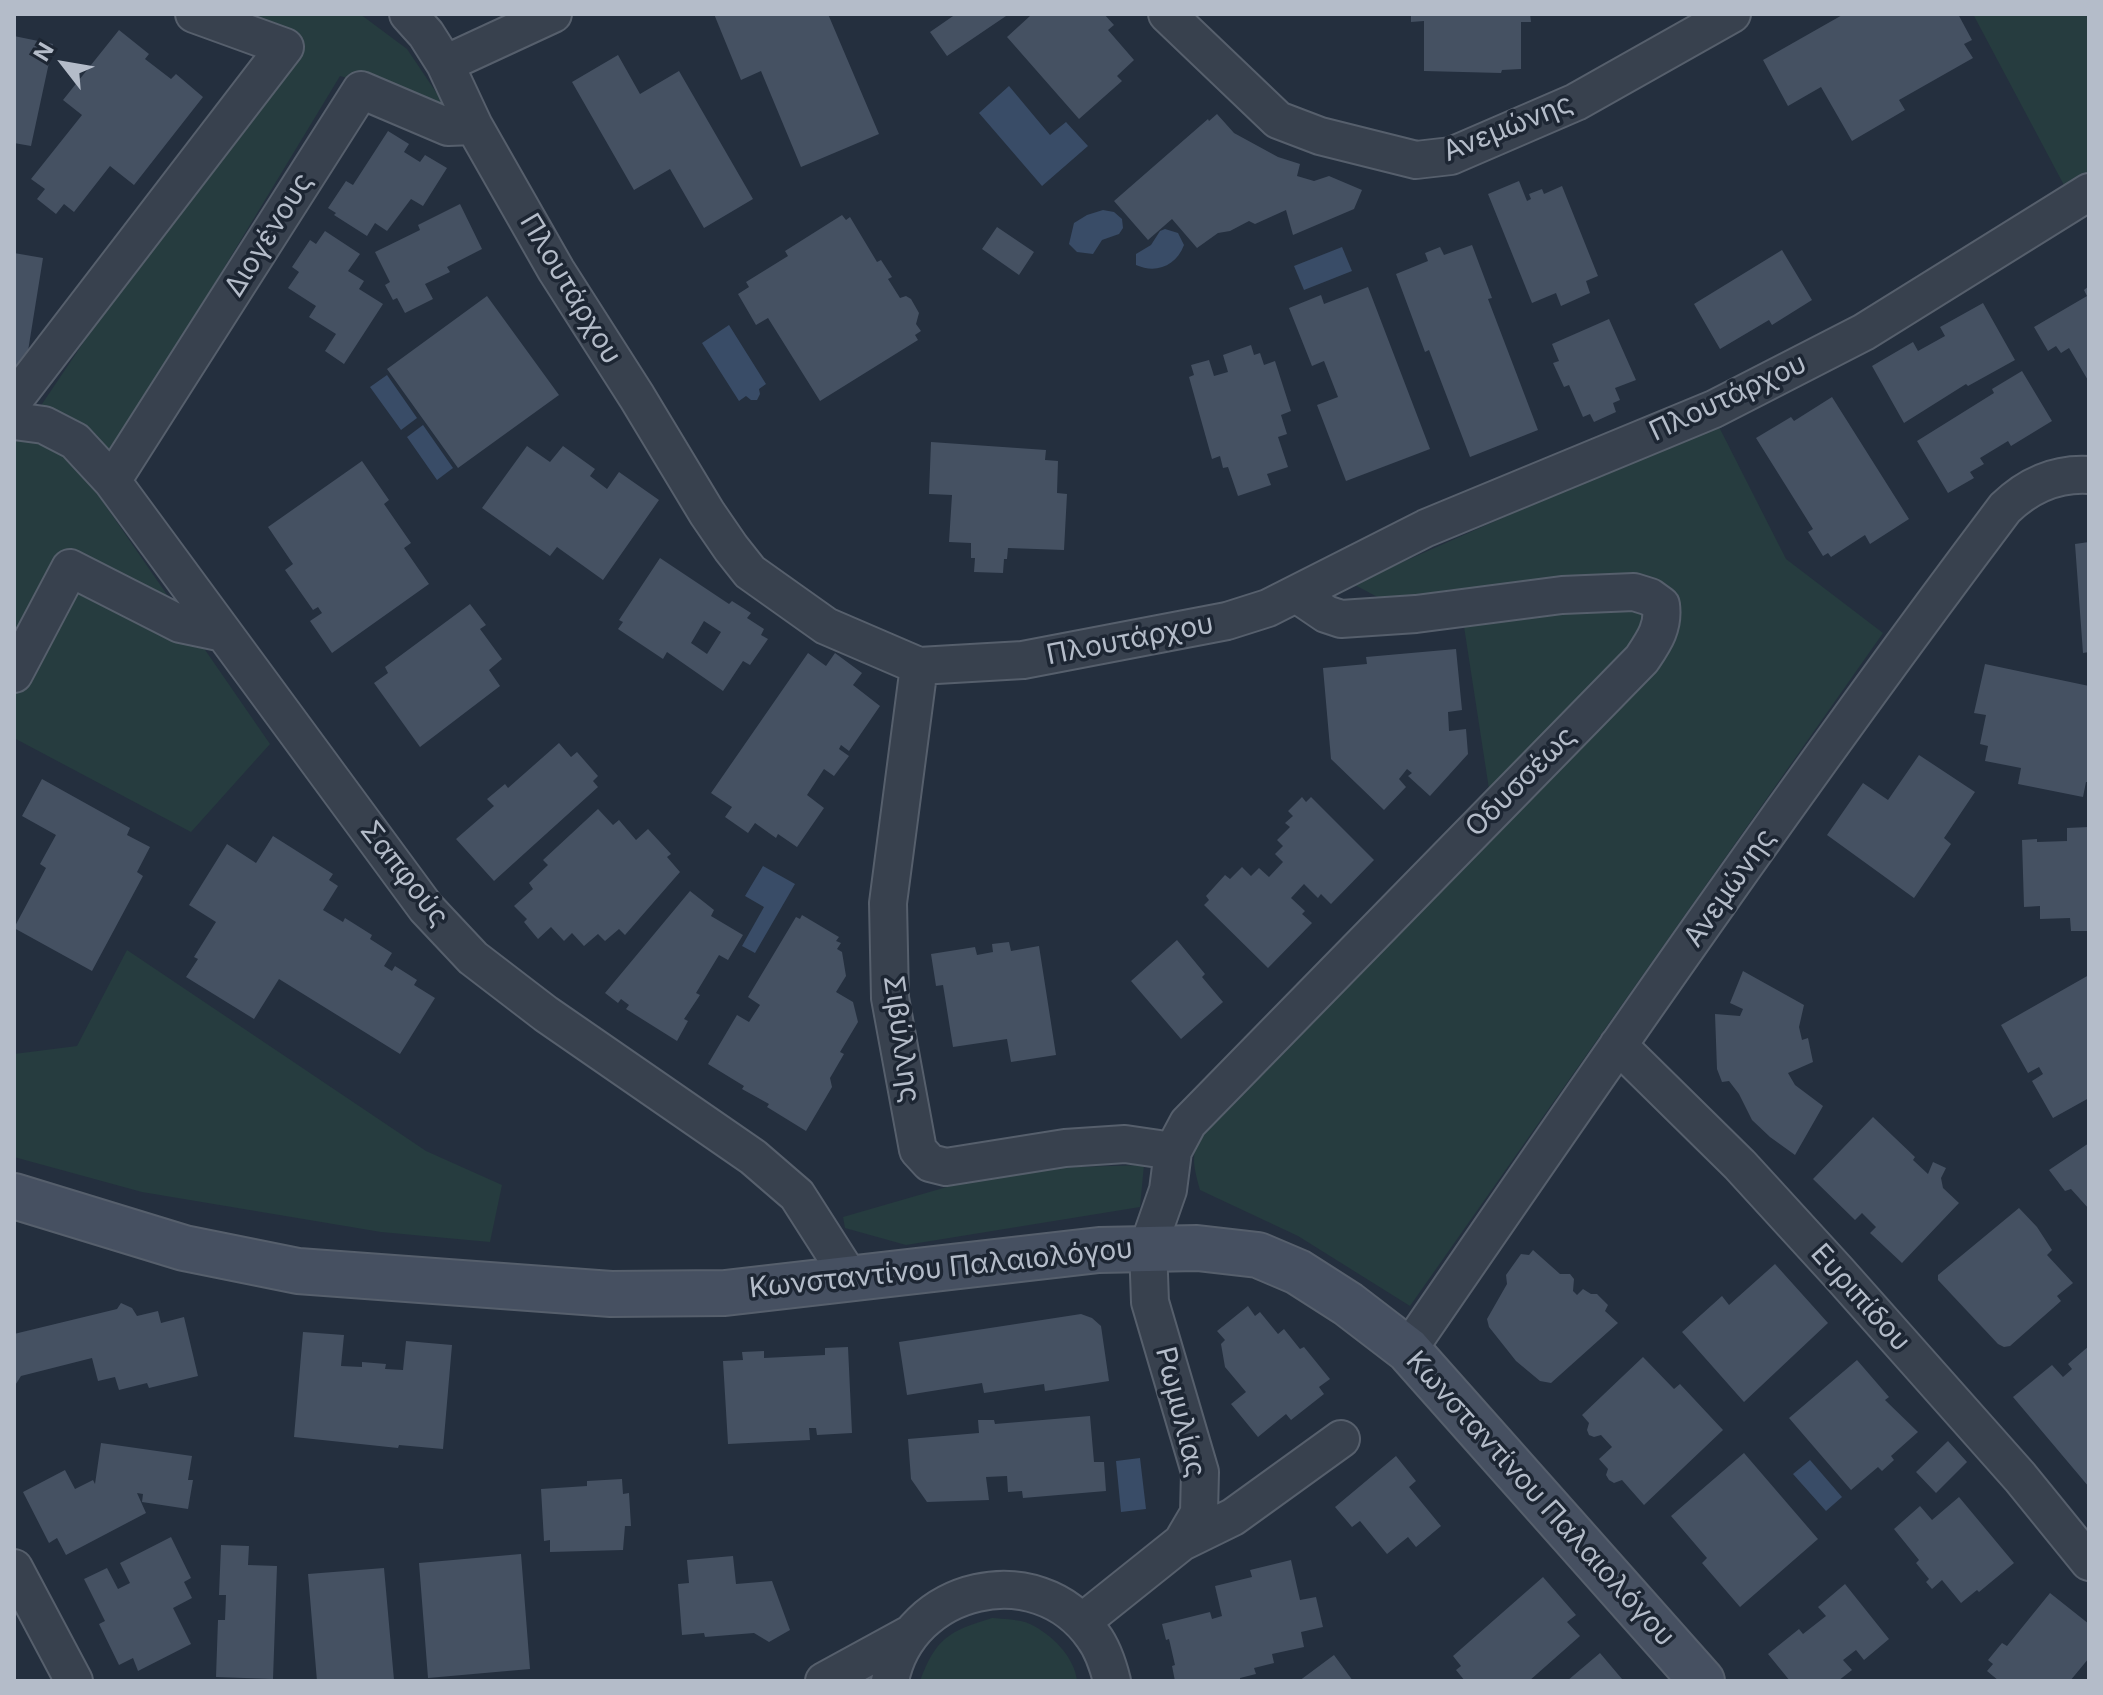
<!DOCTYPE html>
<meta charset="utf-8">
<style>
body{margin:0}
#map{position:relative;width:2103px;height:1695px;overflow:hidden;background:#242f3e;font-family:Inter,sans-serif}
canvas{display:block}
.frame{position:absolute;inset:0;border:16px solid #b4bcc9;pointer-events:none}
.north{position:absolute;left:24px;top:24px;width:80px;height:80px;-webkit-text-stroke:6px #1d2633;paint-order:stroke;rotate:301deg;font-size:22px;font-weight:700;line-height:32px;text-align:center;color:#b4bcc9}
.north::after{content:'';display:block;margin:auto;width:28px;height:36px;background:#b4bcc9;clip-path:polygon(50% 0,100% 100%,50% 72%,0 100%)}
</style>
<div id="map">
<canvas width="2103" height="1695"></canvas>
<div class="frame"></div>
<div class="north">N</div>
</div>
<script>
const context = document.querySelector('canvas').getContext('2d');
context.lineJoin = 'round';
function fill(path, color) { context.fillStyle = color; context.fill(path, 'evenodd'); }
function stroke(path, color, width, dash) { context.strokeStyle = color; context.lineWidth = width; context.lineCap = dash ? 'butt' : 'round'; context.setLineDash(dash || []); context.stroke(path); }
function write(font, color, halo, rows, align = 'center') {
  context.font = font + ' Inter,sans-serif'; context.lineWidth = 7; context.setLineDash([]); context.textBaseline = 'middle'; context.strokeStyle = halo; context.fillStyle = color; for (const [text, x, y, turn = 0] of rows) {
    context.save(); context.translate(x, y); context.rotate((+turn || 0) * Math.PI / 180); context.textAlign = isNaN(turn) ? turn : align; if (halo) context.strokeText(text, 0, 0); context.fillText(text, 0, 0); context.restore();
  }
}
const green = new Path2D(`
 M254,14H360L407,49L444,104L340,76L92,486L270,744L191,832L14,738V422L40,407L143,254L302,41Z
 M1973,14H2089V175L2065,187Z
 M1717,423L1786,559L1883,633L1410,1306L1298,1236L1200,1190C1191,1157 1191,1151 1209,1123L1489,789L1463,620L1453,589L1385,601L1353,584Z
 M127,950L426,1151L502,1185L490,1242L381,1232L142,1192L14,1157V1054L77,1046Z
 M1144,1165L1140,1207L906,1245L845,1228L843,1217L1009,1169Z
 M992,1618C1003,1619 1019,1619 1030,1624C1051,1634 1075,1657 1077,1681H920C936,1638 949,1631 992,1618Z`);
const water = new Path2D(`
 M1009,86L1050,135L1066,122L1088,146L1042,186L979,113Z
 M1103,210L1114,212L1122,219L1123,228L1119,234L1102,240L1093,254L1077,252L1069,244L1074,223L1087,215Z
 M1165,229L1178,233L1184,245C1176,266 1156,274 1136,265V254L1151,245L1160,231Z
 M1342,247L1352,271L1304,290L1294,266Z
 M729,325L766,384L759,389L760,394L757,400H751L746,396L739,401L702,343Z
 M387,375L417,418L401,430L370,387Z
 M423,425L453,468L437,480L407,437Z
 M763,866L795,884L755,953L742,946L764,907L745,896Z
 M1140,1458L1146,1509L1121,1512L1116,1461Z
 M1810,1460L1842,1497L1826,1511L1793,1474Z`);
const building = new Path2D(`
 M714,14H828L879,134L801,167L761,71L741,80Z
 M956,14H1009L947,56L930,32Z
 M1029,14H1104L1114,25L1108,30L1134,60L1117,76L1122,81L1079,119L1007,37L1030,16Z
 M1411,14H1530L1531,22H1521V69L1502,70L1501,73L1424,71V21L1411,22Z
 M1844,14H1958L1972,40L1964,44L1973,58L1899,100L1905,110L1852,141L1821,87L1788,106L1763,60Z
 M119,30L149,54L145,59L171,79L176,74L203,97L134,185L110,166L74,212L64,204L56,214L37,199L45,189L31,179L82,115L63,100Z
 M14,36L53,44L31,146L14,143Z
 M618,55L640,94L679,71L753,199L704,228L670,169L634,190L572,82Z
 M1217,114L1234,133L1278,157L1300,164L1297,176L1314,181L1329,176L1362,190L1354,209L1293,235L1286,210L1255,224L1249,221L1230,231L1218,233L1197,248L1172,219L1148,240L1114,201L1208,119L1209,121Z
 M388,131L409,144L404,152L420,162L425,155L447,168L423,206L411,199L387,231L375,223L367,236L334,215L336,213L328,208L346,181L353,185Z
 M1519,181L1527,201L1531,199L1529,194L1542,189L1544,194L1562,186L1598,276L1586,281L1590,293L1561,306L1556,293L1532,303L1488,194Z
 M460,204L482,249L447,267L450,272L425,284L433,299L405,313L397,298L393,300L385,285L390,282L375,252L420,230L418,225Z
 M842,215L846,220L850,217L877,262L881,260L892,277L888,279L900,298L906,296L911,299L919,313L916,324L921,331L915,335L918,340L820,401L768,318L756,325L738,294L749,287L746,282L788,256L785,251Z
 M997,227L1034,252L1019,275L982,249Z
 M325,231L360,254L348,271L364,281L359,289L383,304L344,364L325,351L336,334L309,317L316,306L288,288L299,272L292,267L310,240L316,244Z
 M1472,245L1492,298L1488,299L1538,430L1470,457L1429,350L1425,352L1396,274L1428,261L1425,253L1440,247L1444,255Z
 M1782,250L1812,300L1772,325L1769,320L1720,349L1694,304Z
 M14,253L43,258L23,382L14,380Z
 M2089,286V382L2069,348L2061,353L2056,346L2048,351L2034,327L2087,296L2084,290Z
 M1368,287L1430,449L1346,481L1317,405L1338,397L1324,361L1312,366L1289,308L1321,295L1324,304Z
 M487,296L559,395L458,468L387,369Z
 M1983,303L2015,360L1968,386L1966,384L1904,423L1872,366L1913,342L1918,351L1945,336L1940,327Z
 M1609,319L1636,380L1615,388L1620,400L1613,403L1616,412L1594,422L1590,414L1583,417L1569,385L1564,387L1553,363L1559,361L1552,344Z
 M1251,345L1254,355L1260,353L1264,365L1275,361L1291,411L1281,415L1287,434L1278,437L1288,467L1267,474L1271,485L1238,496L1228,467L1223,468L1220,456L1212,459L1189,377L1194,375L1191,365L1209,360L1214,376L1228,372L1223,355Z
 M2022,371L2052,421L2011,446L2008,441L1980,458L1984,464L1970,472L1974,478L1948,493L1917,441L1994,393L1992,389Z
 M1832,397L1909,519L1870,544L1865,535L1831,557L1828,553L1823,556L1808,532L1813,529L1756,438L1791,417L1794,421Z
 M931,442L1046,450L1045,460L1058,461L1057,493L1067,494L1064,550L1008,548L1007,559H1004L1003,573L974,572L975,558H971V543L949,542L952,495L929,494Z
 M527,446L550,462L563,446L595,469L590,476L607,489L619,472L659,500L603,580L557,547L550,556L482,508Z
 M362,461L389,500L384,504L411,543L404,548L429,584L332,653L310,621L322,613L318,607L313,610L285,570L293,564L268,527Z
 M2089,542V652L2083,653L2075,544Z
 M660,558L729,604L732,601L751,613L747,618L764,629L761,635L768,639L750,665L743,661L723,691L667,652L663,659L618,629L623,622L619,620ZM704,621L721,632L707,654L691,643Z
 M470,604L486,625L480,629L502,659L489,670L500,686L420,747L374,683L388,673L385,667Z
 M1456,649L1462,710L1448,712L1449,731L1466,729L1468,754L1430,796L1408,776L1412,773L1407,769L1399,779L1406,787L1384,810L1331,759L1323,668L1367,664L1366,657Z
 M808,653L826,666L835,653L862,673L853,685L880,706L849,751L841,745L839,749L849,756L834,776L824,769L807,795L824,808L797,847L778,834L776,838L755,823L748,833L725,817L732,807L711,793Z
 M1985,664L2089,686V782H2086L2083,797L2018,784L2021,768L1985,761L1988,746L1980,744L1986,715L1974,713Z
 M559,743L571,757L577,752L598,776L593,781L598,787L494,881L456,839L494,806L487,799L505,784L508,788Z
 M1919,755L1975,792L1944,838L1951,844L1914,898L1827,835L1863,783L1888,800Z
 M42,779L130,828L127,835L150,847L137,872L143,876L92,971L14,928L46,868L40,864L56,835L22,816Z
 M1302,797L1306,802L1311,797L1374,860L1331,904L1321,894L1318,898L1304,884L1291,898L1305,911L1302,914L1312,923L1268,968L1204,905L1209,900L1206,896L1225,875L1230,879L1242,867L1251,876L1259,868L1269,877L1283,862L1275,854L1283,846L1277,840L1290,827L1285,823L1293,816L1288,811Z
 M598,809L613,825L619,820L636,840L648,829L671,854L667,857L680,872L625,935L619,929L605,941L598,934L584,946L572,933L564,941L551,927L538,939L524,922L527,919L514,906L533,889L529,883L548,865L543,860Z
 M2089,827V931H2071L2070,918L2040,919V906L2024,907L2022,840L2037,839V842L2067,841V828Z
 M273,836L333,874L329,880L338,886L323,910L343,922L345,918L372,935L370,939L392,953L384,966L392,971L395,966L417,980L414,985L435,998L400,1054L279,979L254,1019L186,977L198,959L194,957L216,922L189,905L227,844L256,863Z
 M690,891L714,910L711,916L743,935L728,960L719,955L696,993L700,995L684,1019L688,1021L677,1041L626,1009L629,1005L621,999L618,1003L605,993Z
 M802,915L839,937L836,941L841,943L837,949L842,952L846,976L836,992L853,1002L858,1022L840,1052L844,1054L830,1078L832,1087L806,1131L767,1107L769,1104L742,1089L744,1086L708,1064L737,1015L749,1022L760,1005L748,997L796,917L800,919Z
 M1177,940L1205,974L1202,977L1223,1002L1181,1039L1131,981Z
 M1009,942L1011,951L1039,946L1056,1055L1011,1062L1007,1039L953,1047L943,985L936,986L931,954L975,947L977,955L993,952L992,944Z
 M1743,971L1804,1005L1799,1027L1802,1040L1808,1038L1813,1062L1788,1073L1795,1085L1823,1106L1795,1155L1770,1137L1752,1120L1739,1094L1729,1081L1722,1082L1717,1069L1715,1014L1740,1016L1743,1009L1730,1003Z
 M2089,975V1098L2053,1118L2032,1081L2043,1074L2039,1067L2028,1073L2001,1025Z
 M1873,1117L1915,1157L1913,1160L1928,1174L1933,1162L1946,1168L1941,1178L1943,1188L1959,1203L1902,1263L1870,1233L1876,1227L1862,1213L1855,1220L1813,1179Z
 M2089,1143V1209L2071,1189L2065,1191L2049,1170Z
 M2019,1208L2037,1227L2052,1250L2047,1255L2073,1283L2057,1296L2061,1301L2010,1346L2004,1347L1998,1344L1938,1280V1275Z
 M1533,1250L1560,1274H1570L1574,1279L1573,1291L1577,1295L1583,1289L1591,1294H1597L1608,1305L1605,1311L1618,1323L1551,1383L1540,1381L1516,1361L1489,1327L1487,1319L1507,1284L1506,1275L1521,1254L1529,1255Z
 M1775,1264L1828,1323L1744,1402L1682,1332L1722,1296L1729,1305Z
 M121,1303L132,1308L137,1316L158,1311L161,1323L184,1317L198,1376L149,1388L147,1383L119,1390L115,1377L98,1381L92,1358L21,1376L14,1387V1334L117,1309Z
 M1248,1306L1255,1316L1260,1312L1278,1334L1284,1329L1300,1349L1304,1347L1330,1379L1319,1387L1324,1394L1291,1420L1286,1414L1258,1437L1231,1404L1246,1392L1225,1367L1221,1344L1225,1340L1217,1331Z
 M1081,1314L1092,1318L1101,1326L1109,1381L1045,1391L1044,1384L984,1393L982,1383L907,1395L899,1342Z
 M303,1332L344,1335L341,1366L362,1367V1362L386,1364L385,1369L403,1370L406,1341L452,1345L443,1449L399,1445L398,1448L294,1437Z
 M2089,1346V1487L2013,1397L2052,1365L2063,1377L2072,1369L2068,1364Z
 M848,1347L852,1433L817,1435L816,1428H809L810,1440L728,1444L723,1361L743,1360L742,1352L764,1351V1358L825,1355V1348Z
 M1643,1357L1674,1389L1680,1384L1723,1430L1644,1505L1622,1480L1614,1483L1609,1480L1606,1475L1608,1469L1599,1459L1612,1447L1601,1435L1594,1437L1589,1435L1587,1430L1589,1423L1582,1415Z
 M1857,1360L1889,1397L1885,1400L1918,1432L1891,1456L1894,1460L1882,1471L1878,1467L1851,1490L1789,1418Z
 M1090,1416L1094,1462H1104L1106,1491L1023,1498L1022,1491L1008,1492L1007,1476L986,1477L989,1500L927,1502L911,1479L908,1439L979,1433L978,1420H994L995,1424Z
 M1948,1441L1967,1462L1936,1493L1916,1472Z
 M101,1443L192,1456L188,1480H193L188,1509L142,1502L143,1494L137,1493L146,1513L66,1555L57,1538L49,1543L23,1492L65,1470L75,1489L93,1480L95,1484Z
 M1744,1453L1818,1539L1740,1607L1702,1563L1707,1558L1671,1516Z
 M1396,1456L1416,1481L1409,1487L1441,1526L1416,1547L1408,1537L1387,1554L1360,1521L1352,1527L1335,1507Z
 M622,1479L623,1494L629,1493L631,1526H625L623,1550L550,1552V1540L544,1541L541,1489L587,1486V1481Z
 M1959,1497L2014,1563L1979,1592L1977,1590L1961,1603L1942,1580L1932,1589L1926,1582L1929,1579L1916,1563L1919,1560L1894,1529L1920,1506L1932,1520Z
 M171,1537L191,1578L184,1582L192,1598L173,1608L191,1644L138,1671L133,1658L119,1665L99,1624L105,1621L84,1579L107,1568L118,1589L130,1583L120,1563Z
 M221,1545L249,1546L248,1565L277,1566L273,1679L216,1677L218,1620H225L226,1595H219Z
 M521,1554L530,1669L428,1678L419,1563Z
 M733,1556L736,1584L772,1581L790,1630L769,1642L754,1633L705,1637L704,1633L682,1635L678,1584L689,1583L687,1560Z
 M1291,1560L1300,1600L1316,1597L1323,1627L1301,1632L1304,1647L1272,1654L1274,1663L1254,1668L1256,1674L1240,1678V1681H1175L1172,1666L1175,1665L1169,1639L1166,1640L1162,1624L1210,1612L1212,1619L1222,1616L1215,1586L1252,1577L1250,1570Z
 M384,1568L394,1680L317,1681L308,1574Z
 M1543,1577L1576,1615L1567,1622L1580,1636L1529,1681H1465L1456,1670L1461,1666L1453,1656Z
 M1845,1584L1889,1639L1864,1660L1856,1650L1843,1660L1852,1670L1838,1681H1790L1768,1654L1799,1629L1803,1634L1826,1616L1818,1607Z
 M2050,1593L2089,1624V1658L2070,1681H1999L1987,1671L1993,1664L1988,1660L2002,1643L2007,1646Z
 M1600,1653L1622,1679L1567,1681Z
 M1334,1655L1353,1681H1299Z`);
const street = new Path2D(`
 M408,14L426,34L445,64L474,126L556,270L637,397L707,513L731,548L750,572L826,626L919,666L1023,660L1227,621L1268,608L1426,528L1714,409L1864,332L2089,192
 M1167,14L1278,120L1320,136L1416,160L1451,156L1576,102L1732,14
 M445,64L553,14
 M14,400L285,47L194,14
 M14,421L44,425L75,441L112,481L426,908L473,958L546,1014L753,1157L797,1195L850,1278
 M112,481L361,90L448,127L474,126
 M919,666L888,903L890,998L918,1150L930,1163L946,1167L1065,1148L1125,1144L1173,1151
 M14,674L70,568L180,624L223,633
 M1618,1045L1740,1165L1837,1271L2020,1477L2089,1562
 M1408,1350C1603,1066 1798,783 2005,508C2028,486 2056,473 2089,475
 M1182,1542L1233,1517L1341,1439
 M14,1568L74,1681
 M1082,1622L1182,1542L1199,1513L1200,1472L1150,1302L1148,1247L1168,1190L1173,1151L1188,1123L1642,659C1654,641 1664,627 1661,605L1650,597L1634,592L1562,595L1416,614L1341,619L1326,614L1298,595
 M824,1681L910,1634
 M890,1681C908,1586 1037,1556 1093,1636C1103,1649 1108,1665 1112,1681`);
const secondary = new Path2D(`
 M14,1196L184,1248L298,1271L611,1294L725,1293L1099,1250L1197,1248L1258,1255L1298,1272L1348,1304L1408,1350L1702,1681`);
const streetNames = [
 ["Ανεμώνης",1508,128,-22],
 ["Διογένους",269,235,-58],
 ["Πλουτάρχου",570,289,59],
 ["Πλουτάρχου",1728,398,-25],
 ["Πλουτάρχου",1130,640,-11],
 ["Οδυσσέως",1521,782,-45],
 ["Σαπφούς",404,874,52],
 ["Ανεμώνης",1730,888,-55],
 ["Σιβύλλης",901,1039,82],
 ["Κωνσταντίνου Παλαιολόγου",941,1269,-6],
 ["Ευριπίδου",1860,1298,48],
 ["Ρωμυλίας",1180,1412,76],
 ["Κωνσταντίνου Παλαιολόγου",1540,1499,48]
];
fill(green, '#263c3f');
fill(water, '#394c67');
fill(building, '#455162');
stroke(street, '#565f6c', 40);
stroke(secondary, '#565f6c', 48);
stroke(street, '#38414e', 36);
stroke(secondary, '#465061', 44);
write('28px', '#b4bcc9', '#1d2633', streetNames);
</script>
